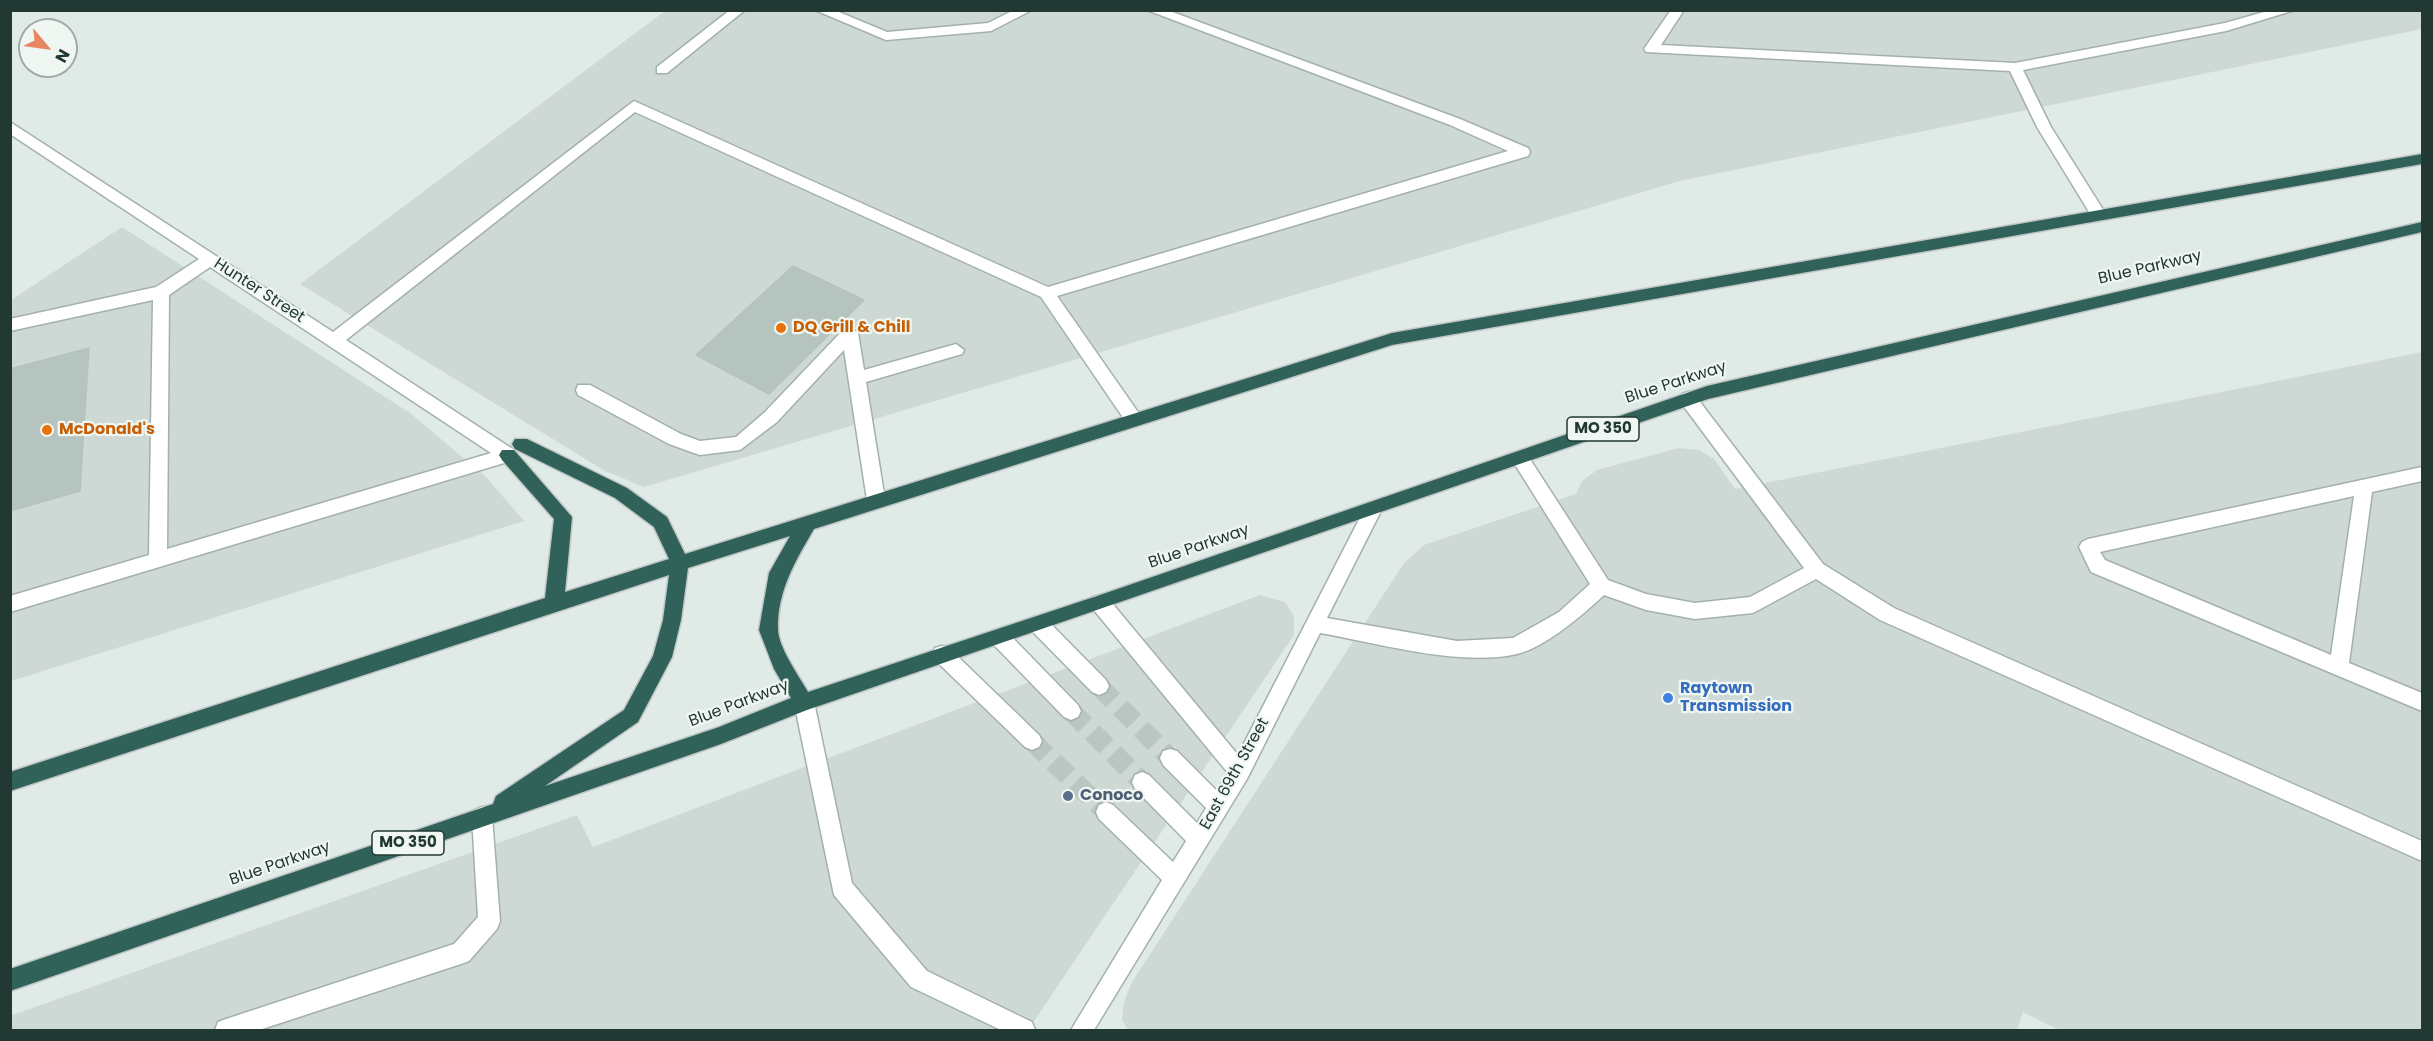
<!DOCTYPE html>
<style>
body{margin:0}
#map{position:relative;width:2433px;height:1041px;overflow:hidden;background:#e0eae6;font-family:Poppins,sans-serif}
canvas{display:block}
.frame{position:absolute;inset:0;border:12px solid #223833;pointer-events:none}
.north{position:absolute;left:18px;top:18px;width:60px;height:60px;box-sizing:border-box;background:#f0f7f3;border:2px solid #9eaba6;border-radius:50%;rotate:119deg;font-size:16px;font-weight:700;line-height:24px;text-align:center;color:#223833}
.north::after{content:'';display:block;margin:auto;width:21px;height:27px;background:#e78661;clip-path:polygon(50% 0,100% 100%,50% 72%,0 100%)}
</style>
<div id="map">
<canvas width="2433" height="1041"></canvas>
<div class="frame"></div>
<div class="north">N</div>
</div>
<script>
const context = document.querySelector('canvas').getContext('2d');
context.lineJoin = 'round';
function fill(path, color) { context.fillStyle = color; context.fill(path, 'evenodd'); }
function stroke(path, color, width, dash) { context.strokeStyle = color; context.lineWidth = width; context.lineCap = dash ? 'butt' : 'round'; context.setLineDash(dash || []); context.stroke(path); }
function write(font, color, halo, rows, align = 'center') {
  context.font = font + ' Poppins,sans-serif'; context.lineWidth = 4.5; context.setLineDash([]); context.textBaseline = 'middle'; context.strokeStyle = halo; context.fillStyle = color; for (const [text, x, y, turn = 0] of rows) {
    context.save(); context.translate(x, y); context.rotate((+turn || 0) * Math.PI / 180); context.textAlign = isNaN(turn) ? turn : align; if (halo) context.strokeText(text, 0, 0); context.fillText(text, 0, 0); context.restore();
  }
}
const built = new Path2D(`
 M665,11H2422V29L1680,181L644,487L605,471L300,284Z
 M122,227L410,413L486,477L524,521L11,681V300Z
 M2422,352V1030H2059L2023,1012L2017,1030H1128L1122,1020L1124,1002L1132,982L1404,563L1424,545L1576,494L1582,481L1597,470L1679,448L1699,450L1714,459L1735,489Z
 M1260,595L1285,602L1294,616V635L1028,1030H11L10,1016L577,815L593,847Z`);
const building = new Path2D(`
 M793,266L864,300L769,394L696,355Z
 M89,348L80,491L10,511V369Z`);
const minorTunnel = new Path2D(`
 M1099,686L1170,758
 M1071,711L1142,782
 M1032,741L1106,812`);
const minor = new Path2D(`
 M730,10H745L667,73H657V67Z
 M815,10H834L887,32L988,23L1014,10H1032L991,31L886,40Z
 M1147,10H1167L1460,119L1528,148L1530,152L1528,156L1057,296L1140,415L1143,420L1140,425H1128L1041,297L635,112L346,340L514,450L517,455L514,460L10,612V596L149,555L153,300L10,331V319L156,287L199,259L10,134V122L333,332L634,101L1048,287L1508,151L1450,125ZM210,267L491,453L167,549L169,295Z
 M1671,10H1684L1661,45L2015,63L2225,23L2271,10H2295L2226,31L2023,70L2051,127L2107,216L2099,221L2094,220L2037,127L2010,71L1646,52L1644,49Z
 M850,327L858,333L864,370L956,344L964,350L962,354L866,382L885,500L882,505L876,507L870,505L867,500L844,350L777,422L740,450L700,455L694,453L669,444L578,395L576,390L578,385H590L681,434L700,441L736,437L765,412L844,329Z
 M1688,392L1694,394L1823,564L1894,608L2422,841V861L1880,620L1816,579L1753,613L1695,619L1646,610L1604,595C1584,614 1544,648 1517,654C1460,667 1377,643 1320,633L1247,779L1094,1030H1071L1162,880L1099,819L1096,812L1099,805L1106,802L1113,805L1173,862L1186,841L1135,789L1132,782L1135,775L1142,772L1149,775L1197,823L1206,808L1163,765L1160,758L1163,751L1170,749L1177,751L1217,791L1228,773L1093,609L1091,603L1093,597L1100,595L1107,597L1238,755L1367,504L1373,502L1379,504L1382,509L1327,618L1457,641L1513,638L1559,612L1590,584L1514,463L1511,458L1514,453H1526L1608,580L1646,594L1695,603L1750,597L1804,568L1682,404L1680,399L1682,394Z
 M2422,467V481L2372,492L2349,663L2422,693V711L2091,572L2079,547L2082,542L2088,539ZM2354,496L2331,655L2105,560L2100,552Z
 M1038,616L1045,618L1106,680L1109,686L1106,692L1099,695L1092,692L1031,630L1029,624L1031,618Z
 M999,629L1006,631L1078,705L1081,711L1078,717L1071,720L1064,717L992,643L989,637L992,631Z
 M942,646L949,648L1039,735L1042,741L1039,747L1032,750L1025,747L935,660L932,654L935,648Z
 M804,693L811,696L814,702L852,883L927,971L1032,1022L1035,1030H1001L911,987L834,895L794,702L797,696Z
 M482,807L489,810L492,817L500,921L497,929L469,961L461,964L259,1030H215L218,1022L226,1019L454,944L478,917L472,817L475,810Z`);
const highway = new Path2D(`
 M2422,154V164L1392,345L814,529C796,560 777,591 778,629C778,647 799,676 808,692L1100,595L1707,386L2422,222V232L1708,399L807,710L721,744L10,991V969L493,804L496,796L624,710L653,656L663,620L669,575L10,791V772L545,598L554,519L502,460L499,455L502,450H514L572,517L565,592L669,559L654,527L615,498L515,449L512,444L515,439H527L627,488L667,517L685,554L1392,333ZM790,536L769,573L759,630L774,669L791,698L719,727L545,786L638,722L672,657L681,620L688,568Z`);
const markers = [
 [781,328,6,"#e8710a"],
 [47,430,6,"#e8710a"],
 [1668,698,6,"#3f7fe0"],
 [1068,796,6,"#5c6f8a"]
];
const shields = [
 [1603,429,72],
 [408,843,72]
];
const shieldNames = [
 ["MO 350",1603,429],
 ["MO 350",408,843]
];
const streetNames = [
 ["Blue Parkway",2150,268,-13],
 ["Hunter Street",259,291,33],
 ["Blue Parkway",1676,383,-18],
 ["Blue Parkway",1199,547,-19],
 ["Blue Parkway",739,704,-21],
 ["East 69th Street",1235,774,-61],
 ["Blue Parkway",280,864,-19]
];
const foodNames = [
 ["DQ Grill & Chill",793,328],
 ["McDonald's",59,430]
];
const shopNames = [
 ["Raytown",1680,689],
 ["Transmission",1680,707]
];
const serviceNames = [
 ["Conoco",1080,796]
];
fill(built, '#ced9d5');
fill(building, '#b6c4bf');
stroke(building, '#b3c3bd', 1.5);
stroke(minorTunnel, '#bac6c2', 20, [20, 10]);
stroke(minor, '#a3b1ad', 3);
stroke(highway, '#c1c7c6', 3);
fill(minor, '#fff');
fill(highway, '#30625a');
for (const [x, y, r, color] of markers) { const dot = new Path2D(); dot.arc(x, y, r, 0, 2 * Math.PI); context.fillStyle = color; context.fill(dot); stroke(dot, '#f0f7f3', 2); }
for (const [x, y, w] of shields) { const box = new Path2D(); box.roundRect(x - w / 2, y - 12, w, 24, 4.5); context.fillStyle = '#f0f7f3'; context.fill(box); stroke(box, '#223833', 1.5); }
write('bold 15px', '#223833', null, shieldNames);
write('16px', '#223833', '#f0f7f3', streetNames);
write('bold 16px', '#c56008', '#f0f7f3', foodNames, 'left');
write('bold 16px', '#366cbe', '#f0f7f3', shopNames, 'left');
write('bold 16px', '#4e5e75', '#f0f7f3', serviceNames, 'left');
</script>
